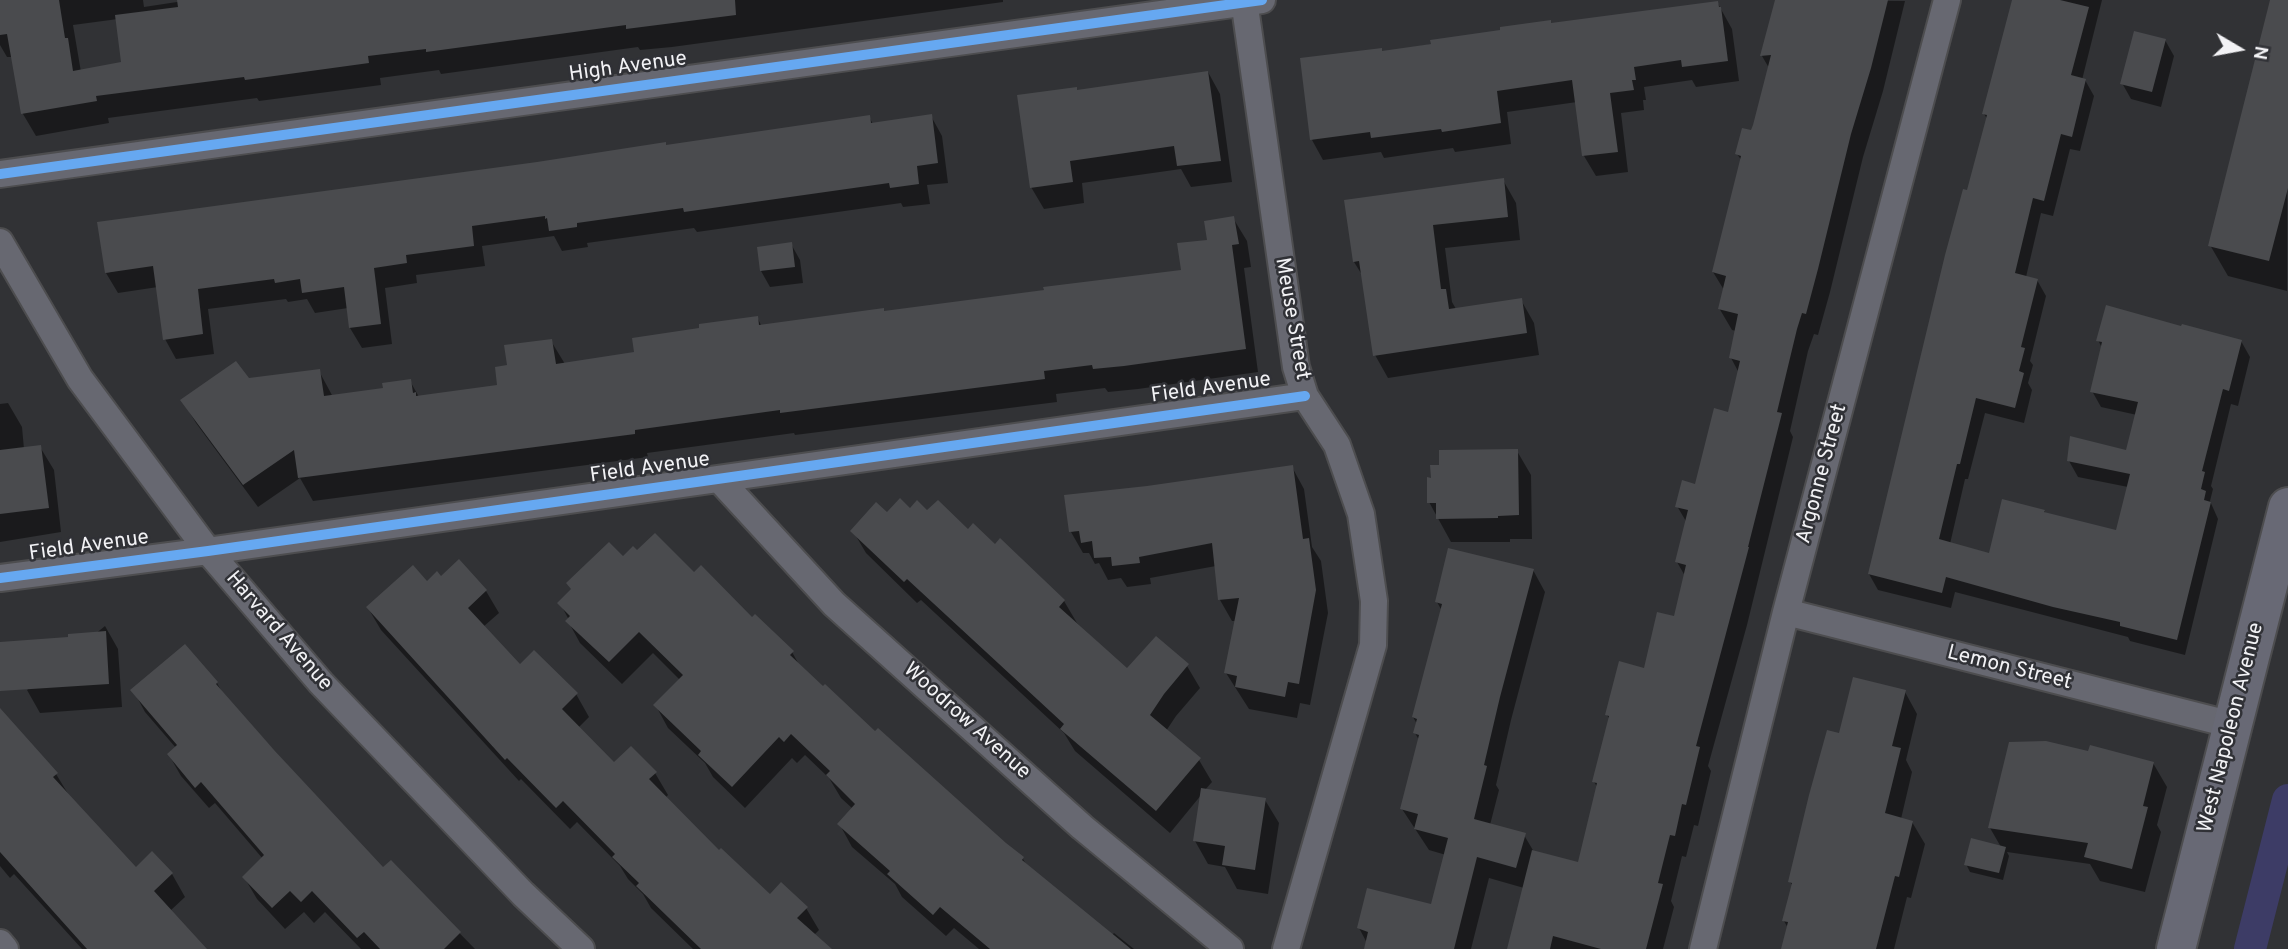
<!DOCTYPE html>
<style>
body{margin:0}
#map{position:relative;width:2288px;height:949px;overflow:hidden;background:#313235;font-family:Overpass,sans-serif}
canvas{display:block}
.north{position:absolute;left:2204px;top:14px;width:70px;height:70px;-webkit-text-stroke:5px #303136;paint-order:stroke;rotate:100deg;font-size:19px;font-weight:700;line-height:28px;text-align:center;color:#f2f2f5}
.north::after{content:'';display:block;margin:auto;width:24px;height:32px;background:#f2f2f5;clip-path:polygon(50% 0,100% 100%,50% 72%,0 100%)}
</style>
<div id="map">
<canvas width="2288" height="949"></canvas>
<div class="north">N</div>
</div>
<script>
const context = document.querySelector('canvas').getContext('2d');
context.lineJoin = 'round';
function fill(path, color) { context.fillStyle = color; context.fill(path, 'evenodd'); }
function stroke(path, color, width, dash) { context.strokeStyle = color; context.lineWidth = width; context.lineCap = dash ? 'butt' : 'round'; context.setLineDash(dash || []); context.stroke(path); }
function write(font, color, halo, rows, align = 'center') {
  context.font = font + ' Overpass,sans-serif'; context.lineWidth = 5; context.setLineDash([]); context.textBaseline = 'middle'; context.strokeStyle = halo; context.fillStyle = color; for (const [text, x, y, turn = 0] of rows) {
    context.save(); context.translate(x, y); context.rotate((+turn || 0) * Math.PI / 180); context.textAlign = isNaN(turn) ? turn : align; if (halo) context.strokeText(text, 0, 0); context.fillText(text, 0, 0); context.restore();
  }
}
const shadow = new Path2D(`
 M0,0H143L144,7L190,0H1003V2L672,47L640,50L638,47L441,74L439,70L380,78L381,85L259,101L257,98L108,118L109,123L36,136L23,114L13,57H7L0,45ZM118,19L123,63L81,72L73,25Z
 M1777,0L1905,1L1883,91L1863,157L1830,292L1818,335L1814,334L1808,351L1790,431L1793,437L1747,625L1708,766L1711,771L1698,826L1694,825L1686,857L1682,856L1671,901L1674,907L1663,949H1509L1524,888L1489,878L1471,949H1366L1367,943L1359,928L1432,906L1446,855L1429,850L1402,809L1419,740L1415,733L1417,724L1413,717L1442,611L1437,602L1533,570L1545,592L1511,720L1496,785L1499,790L1490,825L1524,835L1534,852L1579,864L1598,788L1594,782L1610,720L1607,715L1645,670L1675,618L1685,576L1677,562L1687,523L1677,506L1696,486L1730,414L1739,373L1731,358L1736,331L1732,330L1719,308L1724,290L1713,272L1742,161L1737,154L1752,132L1769,68L1762,56Z
 M2014,0H2102L2082,80H2085L2094,96L2080,151L2070,149L2053,216L2041,213L2026,277L2037,280L2046,296L2030,361L2033,365L2028,383L2032,390L2024,423L1985,413L1968,479H1965L1950,544L1990,555L2044,511L2046,514L2117,532L2128,487L2078,477L2069,461L2128,452L2137,415L2101,407L2092,391L2102,348L2098,340L2183,329L2241,341L2250,357L2238,406L2231,404L2211,486L2213,489L2210,501L2218,519L2185,655L2130,641L2128,637L1955,592L1951,608L1878,590L1869,574L1988,120L1984,114Z
 M2272,0H2288L2287,291L2228,276L2210,245Z
 M1717,2L1732,29L1739,81L1696,87L1692,80L1644,87L1646,100H1643L1644,110L1621,113L1628,172L1596,176L1584,156L1577,102L1507,112L1511,144L1455,152L1453,148L1384,158L1381,152L1323,160L1312,140L1383,52L1552,25Z
 M2165,40L2174,56L2161,107L2131,99L2122,83Z
 M1208,72L1220,94L1232,182L1191,187L1181,169L1082,183L1084,203L1044,209L1031,187L1078,92Z
 M931,116L942,136L948,183L927,185L930,204L903,207L901,203L697,232L694,228L587,243L588,247L562,251L554,236L482,246L485,266L416,275L417,283L385,288L392,344L362,348L350,328L348,308L315,313L307,299L288,302L286,299L208,309L214,354L176,359L165,339L158,287L118,293L106,273L667,147L869,117L873,124Z
 M1503,180L1516,203L1520,240L1445,248L1452,302L1456,309L1521,300L1534,323L1539,355L1388,378L1375,355L1364,278L1354,262Z
 M1233,218L1247,241L1251,267L1244,268L1258,372L1138,389L1108,392L1105,388L1056,394L1057,402L795,435L794,433L647,453L648,457L313,501L300,478L258,507L196,423L182,400L248,380L319,371L333,397L385,390L410,381L419,397L499,386L509,366L551,341L565,364L636,354L701,330L757,317L762,327L884,313L1183,271L1209,241Z
 M791,244L800,260L803,283L770,287L761,271Z
 M8,403L22,427L24,449L40,447L54,470L61,532L0,542V404Z
 M1517,451L1531,475L1532,539H1510V542H1451L1429,502L1433,480Z
 M1292,467L1304,489L1312,547L1321,561L1328,613L1310,705L1300,703L1297,718L1249,709L1226,673L1236,621H1232L1220,600L1216,566L1150,578L1151,584L1127,587L1121,578L1108,580L1099,563L1095,564L1089,553H1083L1071,532Z
 M910,510L927,513L968,531L1064,601L1077,623L1128,671L1187,666L1200,688L1176,716L1166,731L1199,760L1212,782L1205,790L1265,800L1279,823L1268,894L1237,889L1225,867L1208,864L1195,841L1202,794L1170,833L1075,751L1064,733L921,600L917,603L866,553L853,531L887,515Z
 M623,558L694,575L752,620L792,652L802,670L1023,859L1027,866L1112,935L1114,933L1134,949H979L954,928L946,936L902,897L895,884L852,847L840,825L853,809L841,798L829,778L805,755L797,763L792,758L745,808L713,777L705,763L668,728L656,706L680,680L653,653L622,684L580,643L568,621L569,620L560,603Z
 M441,578L486,591L499,613L483,627L520,666L576,694L589,717L578,728L614,764L655,773L668,795L665,798L720,852L771,896L806,908L819,930L814,935L830,949H693L651,908L643,894L628,879L620,866L577,822L570,829L521,779L519,781L381,630L368,608Z
 M105,626L118,649L122,707L40,713L27,690Z
 M217,683L223,694L383,870L391,863L475,949H361L325,912L314,923L304,912L285,929L257,899L244,877L263,859L215,803L209,808L181,776L169,755L176,748L145,712L133,690Z
 M1905,692L1917,714L1906,760L1912,772L1901,819L1912,822L1925,844L1911,898L1907,897L1894,949H1783L1788,928L1784,921L1793,886L1790,882L1840,735Z
 M0,712L56,774L70,797L135,869L152,853L172,874L185,897L170,911L203,949H82L14,874L10,878L0,866Z
 M2090,753L2153,763L2167,787L2157,825L2161,832L2145,892L2100,881L2090,864L2007,852L2009,856L2003,880L1970,872L1966,864L2001,847L1990,828Z`);
const canal = new Path2D(`
 M2250,949L2288,800`);
const building = new Path2D(`
 M0,0H59L65,38H68L73,71L121,62L115,15L178,7L177,0H735L736,15L626,29V25L426,52V49L368,56L369,63L245,80L244,77L96,96L97,101L21,114L7,34L0,35Z
 M1775,0H1888L1871,68L1851,134L1818,269L1806,314L1802,313L1797,329L1777,412L1782,413L1748,547H1749L1696,746L1700,747L1686,805L1682,804L1675,836L1670,835L1658,883L1663,884L1646,949H1601L1553,936L1550,949H1507L1532,850L1578,862L1597,783L1592,782L1609,716L1605,715L1619,661L1644,668L1657,612L1674,616L1686,565L1675,562L1688,510L1675,507L1682,480L1695,484L1714,408L1728,412L1740,361L1729,358L1738,314L1718,309L1726,276L1712,272L1741,156L1735,154L1742,128L1751,130L1753,125L1771,55L1760,56Z
 M2012,0H2060L2089,7L2071,75L2086,79L2072,137L2061,134L2044,201L2033,198L2015,273L2038,279L2021,347L2025,348L2019,371L2024,373L2015,408L1976,398L1960,464H1957L1939,539L1989,553L2002,499L2045,510L2044,512L2116,530L2130,474L2067,461L2070,436L2126,450L2138,402L2090,392L2102,342L2096,341L2106,305L2181,326L2182,324L2242,340L2229,391L2223,389L2202,471L2205,472L2201,489L2206,491L2204,500L2211,502L2177,640L2120,626V622L2053,607L1946,577L1942,593L1868,574L1945,255L1963,189L1967,190L1987,115L1982,114Z
 M2270,0H2288V188L2269,261L2208,246Z
 M1718,1L1719,7H1721L1728,61L1682,67L1681,60L1634,67L1636,80H1632L1634,90L1610,93L1618,152L1582,156L1572,80L1497,91L1501,123L1442,132L1441,129L1371,138L1370,132L1310,140L1300,58L1382,48V51L1431,44L1430,40L1500,30V27L1551,20V23Z
 M2134,31L2166,39L2152,92L2120,84Z
 M1208,71L1221,161L1177,166L1174,146L1070,161L1073,182L1030,188L1017,95L1077,87V90Z
 M932,114L938,163L917,166L919,184L890,188L889,183L684,212L683,208L577,223V227L549,231L547,218L545,219V216L472,226L474,246L406,255L407,263L374,268L381,324L349,328L344,287L302,293L300,279L275,283L274,279L198,289L203,334L163,340L153,266L105,273L97,222L537,162L666,142V145L870,115L871,123Z
 M1504,178L1508,217L1433,225L1441,289H1446L1449,309L1522,298L1527,333L1373,356L1359,261L1353,262L1344,200Z
 M1234,216L1239,244L1232,245L1246,349L1124,366L1093,369L1092,365L1044,371L1045,379L780,413V410L635,430V434L298,478L294,450L243,485L180,400L236,361L249,378L320,369L324,396L383,388L382,383L411,379L413,393L416,392V396L497,385L495,367L507,365L504,345L552,339L556,364L634,352L632,338L699,328V324L758,316L759,325L884,308V311L1044,290L1043,287L1181,270L1177,243L1207,240L1204,221Z
 M792,242L795,267L760,271L757,247Z
 M41,445L49,508L0,514V450Z
 M1518,449L1519,515L1498,516V518L1436,519V503H1427V477L1431,478L1430,465H1439V450Z
 M1293,465L1303,539L1309,538L1316,590L1299,684L1288,682L1285,697L1235,687L1237,676L1224,673L1239,598L1218,600L1212,543L1139,557L1140,563L1112,566L1111,557L1094,558L1092,541L1081,543L1079,531L1069,532L1064,495L1147,486Z
 M900,498L910,508L917,500L927,510L938,500L968,529L973,523L995,544L1000,538L1065,600L1059,607L1127,668L1156,636L1189,664L1164,694L1150,715L1201,758L1156,811L1060,729L1064,724L907,579L904,582L850,531L876,502L887,512Z
 M655,533L694,572L701,565L752,617L755,614L794,651L790,655L823,686L825,684L875,731L878,728L1006,843L1024,857L1022,860L1131,949H990L940,907L933,915L887,874L890,871L837,824L855,804L826,775L830,771L791,734L784,742L779,737L732,787L698,755L701,751L653,705L683,675L639,632L609,662L565,621L570,616L557,603L571,589L566,583L609,542L623,556L633,546L637,550Z
 M1448,548L1534,569L1500,697L1484,765L1487,766L1474,819L1526,833L1516,868L1477,857L1454,949H1364L1368,932L1357,928L1367,888L1431,904L1448,838L1414,829L1418,814L1400,809L1419,735L1413,733L1417,719L1412,717L1442,604L1435,602Z
 M459,559L487,590L468,608L520,664L534,650L578,693L562,709L614,762L631,746L657,772L649,779L719,850L721,848L770,894L781,882L808,907L797,918L832,949H701L636,886L639,883L612,857L615,854L563,801L556,808L507,758L505,760L366,607L413,565L427,581L437,571L441,576Z
 M106,631L109,684L0,691V642L68,637V634Z
 M185,644L218,682L216,684L275,751L383,867L391,860L461,932L444,949H380L364,932L357,938L312,891L301,902L290,891L272,908L242,877L264,855L201,782L195,788L167,754L177,745L130,690Z
 M1853,677L1906,690L1892,746L1901,748L1885,813L1913,821L1899,877L1895,876L1876,949H1781L1788,922L1782,921L1792,883L1788,882L1809,795L1827,730L1839,733Z
 M0,708L58,773L53,777L136,867L152,851L173,873L154,891L207,949H87L0,852Z
 M2046,741L2088,751L2090,745L2154,762L2143,806L2148,807L2132,869L2084,857L2088,843L1988,828L2009,742Z
 M1201,788L1266,798L1255,870L1222,865L1225,846L1193,841Z
 M1971,838L2006,847L1999,873L1964,865Z`);
const minor = new Path2D(`
 M1244,0L1296,367L1305,396L1337,445L1361,514L1374,601L1373,645L1286,949
 M0,174L1262,0
 M0,242L80,379L208,551L321,683L523,894L581,949
 M719,479L834,604L1082,827L1230,949
 M0,578L208,551L1305,396
 M1786,612L2233,725
 M0,943L5,949
 M1703,949L1786,612L1947,0`);
const secondary = new Path2D(`
 M2176,949L2288,507`);
const cycleway = new Path2D(`
 M0,174L1262,0
 M0,578L208,551L1305,396`);
const streetNames = [
 ["High Avenue",628,68,-8],
 ["Meuse Street",1291,319,80],
 ["Field Avenue",1211,389,-8],
 ["Field Avenue",650,469,-8],
 ["Argonne Street",1823,474,-75],
 ["Field Avenue",89,547,-8],
 ["Harvard Avenue",278,632,49],
 ["Lemon Street",2009,669,14],
 ["Woodrow Avenue",966,722,42],
 ["West Napoleon Avenue",2232,728,-76]
];
fill(shadow, '#0007');
stroke(canal, '#3d3c66', 32);
fill(building, '#4a4b4e');
stroke(minor, '#4d4d4f', 30);
stroke(secondary, '#4d4d4f', 42);
stroke(minor, '#676871', 26);
stroke(secondary, '#686975', 38);
stroke(cycleway, '#66a8f1', 10);
write('21px', '#f2f2f5', '#303136', streetNames);
</script>
